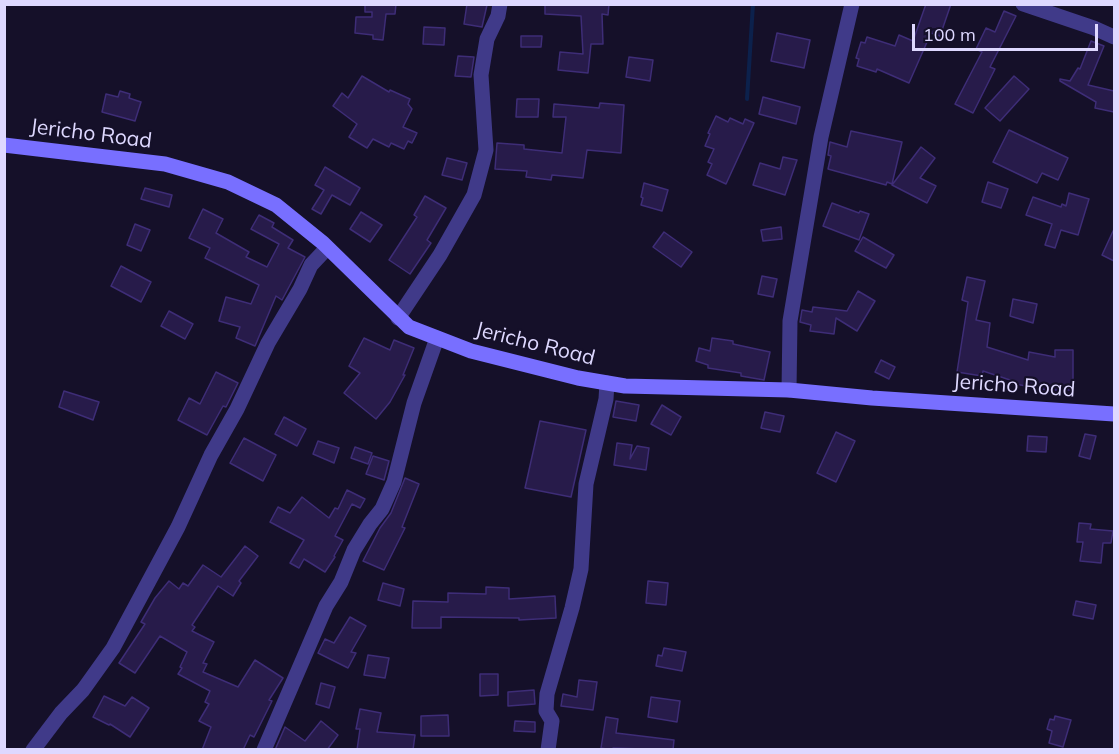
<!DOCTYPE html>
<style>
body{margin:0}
#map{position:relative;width:1119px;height:754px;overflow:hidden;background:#151029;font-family:Mulish,sans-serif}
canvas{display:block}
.frame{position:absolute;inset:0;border:6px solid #ded8ff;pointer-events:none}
.scale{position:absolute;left:912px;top:24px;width:186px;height:27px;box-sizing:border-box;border:3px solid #ded8ff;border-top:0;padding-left:8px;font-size:18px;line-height:21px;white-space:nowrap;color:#ded8ff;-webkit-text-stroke:4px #151029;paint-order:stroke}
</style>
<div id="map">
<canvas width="1119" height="754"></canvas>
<div class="frame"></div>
<div class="scale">100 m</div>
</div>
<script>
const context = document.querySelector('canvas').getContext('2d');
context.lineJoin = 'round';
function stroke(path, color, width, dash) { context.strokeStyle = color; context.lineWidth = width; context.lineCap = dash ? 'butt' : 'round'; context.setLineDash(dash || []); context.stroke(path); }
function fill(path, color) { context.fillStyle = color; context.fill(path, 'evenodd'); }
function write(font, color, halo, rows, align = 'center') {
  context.font = font + ' Mulish,sans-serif'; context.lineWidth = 4.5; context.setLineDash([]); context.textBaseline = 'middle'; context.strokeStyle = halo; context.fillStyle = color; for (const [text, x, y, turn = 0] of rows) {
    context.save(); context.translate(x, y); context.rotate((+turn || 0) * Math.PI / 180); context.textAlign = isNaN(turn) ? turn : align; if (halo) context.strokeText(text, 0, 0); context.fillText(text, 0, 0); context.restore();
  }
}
const stream = new Path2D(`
 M747,99L753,4`);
const building = new Path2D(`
 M365,4H396L395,14H386L383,40L373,39V35L355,33L356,17H372V12H365Z
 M467,4L487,5L482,27L464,24Z
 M545,4H609L608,15L602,14L603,44H591L588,73L558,70L560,52L583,54L581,16L545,14Z
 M926,4H951L940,36L931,33L909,83L877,69L876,72L857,66L859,59L856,58L861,42L865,43L867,37L895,46L899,35L913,41Z
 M1004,11L1016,16L990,67L995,69L973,113L955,104L982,52L976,49L986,28L995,32Z
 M424,27L445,28L444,45L423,44Z
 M777,33L810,40L804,68L771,61Z
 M521,36H542L541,47H521Z
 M1091,41L1104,46L1088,85L1114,91V112L1095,108L1096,102L1060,81V79L1070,81L1078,68L1080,69Z
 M458,56L474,57L471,77L455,76Z
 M629,57L653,60L650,81L626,77Z
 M362,76L389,92L390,90L410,99L408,104L412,109L403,127L417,133L412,143L408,141L404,149L391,143L389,147L373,139L367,148L349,137L357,124L333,106L342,93L348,98Z
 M1014,76L1029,89L1000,121L985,108Z
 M120,91L130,94L129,98L141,102L135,121L102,112L106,94L118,97Z
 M763,97L800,107L796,124L759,114Z
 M517,99H539L538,117H516Z
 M600,103L624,105L621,153L587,150L583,178L552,175L551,180L526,177L527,171L495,169L497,143L524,145V149L562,153L566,117H553L554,104L599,108Z
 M716,116L728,122L730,118L743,124L745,119L754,123L726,184L707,175L712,164L708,162L714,149L705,146L710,134L708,133Z
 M1009,130L1068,158L1058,180L1042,173L1037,183L993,162Z
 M851,131L902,142L892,184L887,182L886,185L828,169L831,156L828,155L830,142L847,147Z
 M921,147L935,158L920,178L936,186L927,203L892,185Z
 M783,157L797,160L785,195L753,185L760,163L780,169Z
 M447,158L467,163L462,180L442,175Z
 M325,167L360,188L350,205L332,195L321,214L312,209L324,190L315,185Z
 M988,182L1008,189L1001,208L982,202Z
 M644,183L668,190L662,211L641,205L643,198L641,197Z
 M145,188L172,195L169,207L141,199Z
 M1069,193L1089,199L1078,235L1061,230L1055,248L1045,245L1052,224L1026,215L1033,197L1061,207L1062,204L1066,206Z
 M425,196L446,208L427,240L431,243L410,274L389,260L417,217L414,215Z
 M832,203L859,213L860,211L869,214L859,240L823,226Z
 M203,209L223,219L216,233L249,252L246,257L267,267L279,244L251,229L259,215L274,223L272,227L293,240L288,248L305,257L282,300L276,296L255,346L236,338L240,327L219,321L226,297L251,304L259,285L205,258L210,248L189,238Z
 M361,212L382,225L370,242L350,229Z
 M135,224L150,230L141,251L127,245Z
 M781,227L782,239L763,241L761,230Z
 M1114,229V261L1102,255Z
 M664,232L692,252L681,267L653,247Z
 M863,237L894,255L886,268L855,251Z
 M121,266L151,282L141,302L111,286Z
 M762,276L777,279L773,297L758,294Z
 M967,277L985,281L976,320L990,323L987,347L1028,360L1029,352L1055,357V350H1073V390H1047L1010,383V380L983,371L982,376L957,372L968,302L962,300Z
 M858,291L875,301L857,331L836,318L834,334L810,331L811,325L800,322L802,310L812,312L813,307L847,311Z
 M1013,299L1037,304L1033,323L1010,316Z
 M169,311L193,324L185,339L161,326Z
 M364,338L390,350L394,340L414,348L403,375H405L390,402L376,419L344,393L360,373L349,366Z
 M712,338L733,341V344L770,352L764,380L741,376V373L708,368V365L696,361L699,348L710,351Z
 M881,360L895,367L889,379L875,372Z
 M216,372L238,383L226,407L223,406L207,435L178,420L189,398L200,404Z
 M64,391L99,402L93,420L59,407Z
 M616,401L639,405L636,421L613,417Z
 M662,405L681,417L671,435L651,424Z
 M765,412L784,416L780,432L761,428Z
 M284,417L306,429L297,446L275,434Z
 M540,421L586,430L571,497L525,488Z
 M836,432L855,441L836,482L817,473Z
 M1085,434L1096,436L1090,459L1079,456Z
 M1028,436L1047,437L1046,452L1027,451Z
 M244,438L276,455L263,481L230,463Z
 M318,441L339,448L334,463L313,454Z
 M617,443L632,445L630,459L637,446L649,448L646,470L614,465Z
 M355,447L372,453L368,464L351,458Z
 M373,456L389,461L384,480L366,474Z
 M405,478L419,484L402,527L405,528L384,570L363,561L380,528L391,513Z
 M347,490L365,499L360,508L352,504L335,536L343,540L334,556L335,557L325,572L304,559L299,568L290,563L304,540L270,522L278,507L290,513L302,497L329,518L335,508L338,509Z
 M1079,523L1091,524L1090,529L1113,531L1111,543H1103L1101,563L1080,561L1083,542H1077Z
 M245,546L258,556L239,581L241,583L233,596L218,586L192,625L195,627L192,631L214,642L203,663L207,664L203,672L238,687L255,660L283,678L269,700L272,701L254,737L250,735L243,750H202L211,727L199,721L209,704L205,702L210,691L178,674L182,668L180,667L187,652L160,636L135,673L119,663L145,624L141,622L155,598L169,581L179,589L183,583L188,586L203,565L221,577Z
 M648,581L668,583L666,605L646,603Z
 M383,583L404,589L400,606L378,600Z
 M486,587L509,588V599L555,596L556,618L519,620V618L441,617V628H412L413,601L448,602V593L486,594Z
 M1076,601L1096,605L1093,619L1073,615Z
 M350,617L366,626L351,652L356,653L348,668L318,653L325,639L334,643Z
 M664,648L686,652L682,671L656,666L658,655L662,656Z
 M368,655L389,658L385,678L364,675Z
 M480,674H498V695L480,696Z
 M579,680L597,682L593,710L561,706L563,694L577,697Z
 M321,683L335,687L329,708L316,704Z
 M534,690L535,704L508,706V692Z
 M104,696L125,706L132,697L149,708L130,737L110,724L109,725L93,717Z
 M651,697L680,701L677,722L648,717Z
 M360,709L381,713L377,732L415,735L413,750H357L360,729H356Z
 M448,715L449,736H421V716Z
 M1055,716L1071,720L1063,747L1049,743L1052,731L1047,729L1050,719L1054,720Z
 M606,717L618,719L616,733L674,740L673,750L613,748L612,750L601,748Z
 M321,721L338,735L327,750H275L285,727L305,741Z
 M515,721L535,722V732L514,731Z`);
const street = new Path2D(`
 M1023,4L1094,28L1114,37
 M398,318L440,255L474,195L486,150L481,75L487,39L498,16L500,4
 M789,390L790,321L821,137L852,4
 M33,750L61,713L83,690L113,648L178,527L211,455L237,409L268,343L300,289L311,265L327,248
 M264,750L326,606L341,582L354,550L370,524L382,509L394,482L414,403L437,338
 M548,750L552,721L546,711L547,694L572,608L581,569L586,484L606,399L607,383`);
const secondary = new Path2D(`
 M4,145L165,164L228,182L276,205L323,243L409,327L471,351L578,378L625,386L789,390L872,398L1114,414`);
const streetNames = [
 ["Jericho Road",91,134,7],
 ["Jericho Road",535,344,14],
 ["Jericho Road",1014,386,4]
];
stroke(stream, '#0c214c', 4);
fill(building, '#271b4a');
stroke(building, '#3e2d77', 1.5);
stroke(street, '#403a89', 15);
stroke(secondary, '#786fff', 15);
write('21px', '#ded8ff', '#151029', streetNames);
</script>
